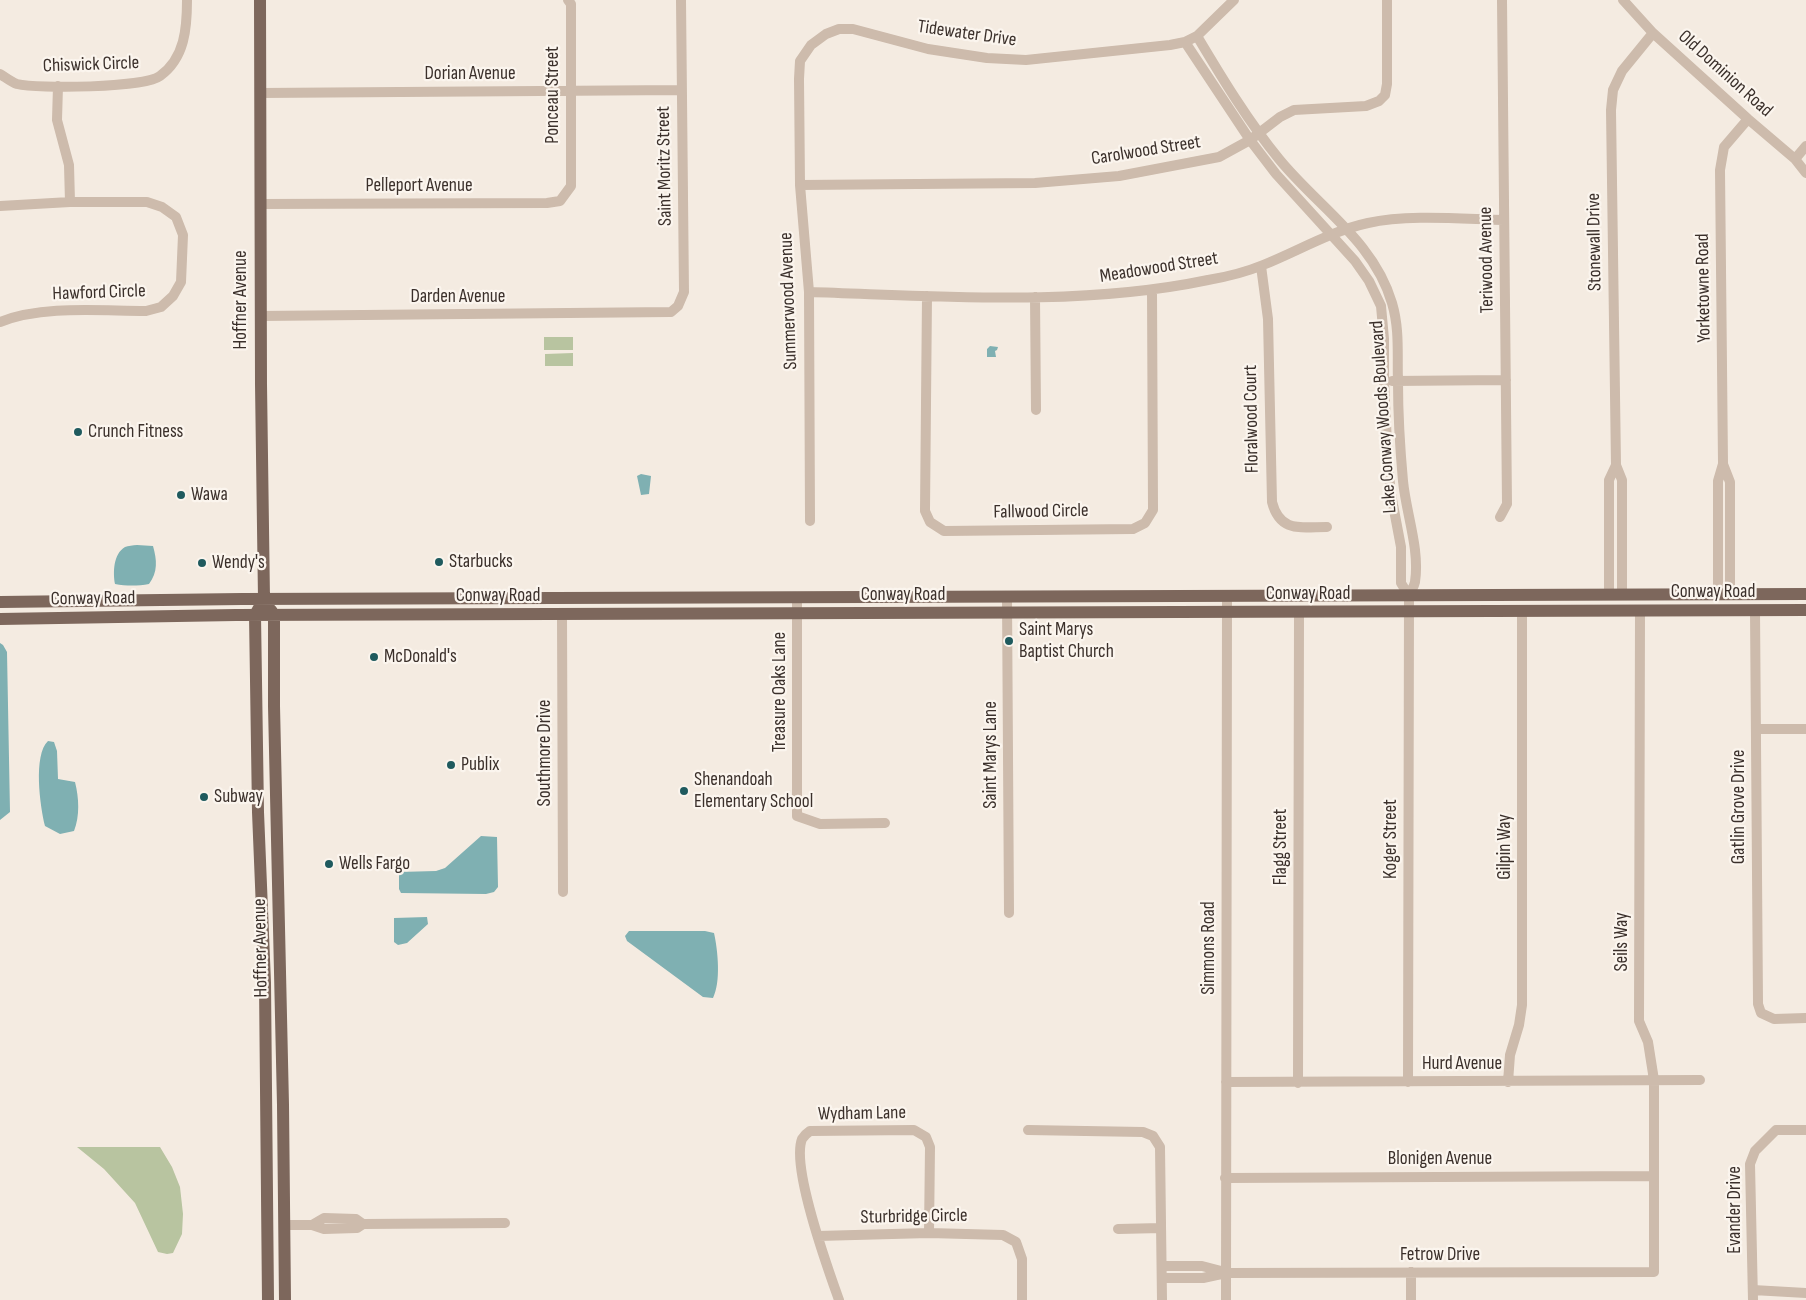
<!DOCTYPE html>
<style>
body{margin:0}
canvas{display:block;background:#f4ebe1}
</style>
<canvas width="1806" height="1300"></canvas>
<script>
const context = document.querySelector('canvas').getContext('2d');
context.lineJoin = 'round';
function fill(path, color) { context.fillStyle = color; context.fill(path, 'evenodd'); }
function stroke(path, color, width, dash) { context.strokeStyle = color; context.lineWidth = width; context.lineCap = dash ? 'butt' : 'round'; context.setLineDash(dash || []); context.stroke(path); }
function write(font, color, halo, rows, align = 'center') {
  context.font = font + ' "Sofia Sans Condensed",sans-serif'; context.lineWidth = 4.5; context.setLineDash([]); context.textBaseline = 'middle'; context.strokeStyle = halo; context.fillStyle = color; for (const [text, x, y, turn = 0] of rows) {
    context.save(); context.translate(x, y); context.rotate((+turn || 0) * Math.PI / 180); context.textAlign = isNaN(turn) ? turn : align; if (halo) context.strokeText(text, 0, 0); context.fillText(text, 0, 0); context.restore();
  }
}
const green = new Path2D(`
 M544,337H573V350H544Z
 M573,353V366H545V354Z
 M77,1147H160L172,1167L180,1187L183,1214L182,1234L173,1253L167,1254L158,1252L135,1203L104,1169Z`);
const water = new Path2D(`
 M990,346L998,347L997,350L995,351L996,357H987V349Z
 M641,474L651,476L649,494L641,495L637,476Z
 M137,545L153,546C157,560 158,572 149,584C138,586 126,586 115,584C113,573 113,554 125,547C128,546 133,545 137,545Z
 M0,643L3,645L7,652L10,812L0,820Z
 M48,741L54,742L57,751L58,779L75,782C79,798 80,816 74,831L60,834L45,826C40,806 33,755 48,741Z
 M481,836L497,837L498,887L494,892L486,894L401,893L399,889V872L436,871L445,868Z
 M427,917L428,924L407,943L398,945L394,942V918Z
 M629,931H705L714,933C718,951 721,982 713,998L703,997L627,941L625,936Z`);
const minor = new Path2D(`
 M1623,0L1653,33L1748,119L1795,159L1806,173
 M1197,36C1222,78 1248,121 1279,159C1318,207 1374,241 1392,303C1400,330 1397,355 1398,382C1398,415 1400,448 1403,481C1406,513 1420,549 1415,582C1414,587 1411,591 1409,596L1408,1082
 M1185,42L1250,140L1276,174L1355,261L1369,281L1381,306L1384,339V381L1388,465L1391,494L1401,547V583L1409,596
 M0,74C5,77 11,82 17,84C38,89 144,88 160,76C185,58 187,28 187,0
 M58,86L57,120L69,165L70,202
 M260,93L681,90
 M1795,159L1806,146
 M800,185L1035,183L1119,176L1219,157L1250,140L1280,117L1294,110L1366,106L1379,101L1385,95L1387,84V0
 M260,204L547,203L560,201L571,186V4L568,0
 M0,206L70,202H147L162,207L176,217L183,235L181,282L173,296L161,307L146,311C100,311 43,305 0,322
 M1261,266L1268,319L1272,502C1280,533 1301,527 1327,527
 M809,292C941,296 1079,307 1208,280C1226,277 1246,272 1263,265C1298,251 1331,231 1368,223C1408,214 1462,219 1504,220
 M927,296L925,511L930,522L944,531L1133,529L1145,523L1153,510L1152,290
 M1035,297L1036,410
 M260,316L671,312L678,306L684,292L681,0
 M1392,381L1506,380
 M1723,464L1730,482V594
 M1500,517L1507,504L1502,0
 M810,521L809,292L800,185L799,79L800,61L811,45L826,34L839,29H853L928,49L987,58L1026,60L1170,45L1185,42L1197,36L1234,0
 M1718,594V481L1723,464L1720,170L1724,147L1748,119
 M1609,595V480L1616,465
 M1622,595V480L1616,465L1611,110L1613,90L1622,71L1653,33
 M1007,597L1009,913
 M797,598V816L820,824L885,823
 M1755,610L1758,1004L1761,1013L1774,1019L1806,1018
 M562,614L563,892
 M1756,729H1806
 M1226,1082L1700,1080
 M1508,1082L1510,1055L1519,1025L1522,1005V611
 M1298,1083L1299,612
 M1028,1130L1143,1132L1153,1136L1160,1147L1162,1300
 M1225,1178L1654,1176
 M363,1224L505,1223
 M284,1225H312L324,1229L357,1228L363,1224L356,1219L324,1218L312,1225
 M1118,1229L1161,1228
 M818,1236L929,1233L1003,1235L1016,1242L1022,1259V1300
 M1162,1266H1202L1225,1272
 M1162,1278H1203L1226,1273L1654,1272V1080L1648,1042L1639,1021L1640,611
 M1753,1290L1806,1293
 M839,1300C828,1269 791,1167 802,1139C804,1136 807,1133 810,1131L914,1130L926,1137L930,1147L929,1233
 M1226,1300L1227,597
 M1411,1300V1272
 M1753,1300L1750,1164L1755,1151L1776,1130H1806`);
const major = new Path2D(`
 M260,0L261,384L264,599L255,615L258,812L265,983L268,1300
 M0,602L242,599L1806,594
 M271,610L274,615V706L283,1105L285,1300
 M0,619L236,615L1806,610`);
const markers = [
 [78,432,5,"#1f5a5e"],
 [181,495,5,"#1f5a5e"],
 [439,562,5,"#1f5a5e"],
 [202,563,5,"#1f5a5e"],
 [1009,641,5,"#1f5a5e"],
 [374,657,5,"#1f5a5e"],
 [451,765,5,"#1f5a5e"],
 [684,791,5,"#1f5a5e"],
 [204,797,5,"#1f5a5e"],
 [329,864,5,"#1f5a5e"]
];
const streetNames = [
 ["Tidewater Drive",967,34,8],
 ["Chiswick Circle",91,65,-2],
 ["Dorian Avenue",470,74],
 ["Old Dominion Road",1725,74,42],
 ["Ponceau Street",553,95,-90],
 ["Carolwood Street",1146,151,-9],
 ["Saint Moritz Street",665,166,-91],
 ["Pelleport Avenue",419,186],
 ["Stonewall Drive",1595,242,-91],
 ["Teriwood Avenue",1487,260,-91],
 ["Meadowood Street",1159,268,-9],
 ["Yorketowne Road",1704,288,-91],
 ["Hawford Circle",99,293,-2],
 ["Darden Avenue",458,297],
 ["Hoffner Avenue",241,300,-90],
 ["Summerwood Avenue",789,301,-92],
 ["Lake Conway Woods Boulevard",1384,417,-94],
 ["Floralwood Court",1252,419,-91],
 ["Fallwood Circle",1041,512,-1],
 ["Conway Road",1713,592],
 ["Conway Road",1308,594],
 ["Conway Road",903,595],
 ["Conway Road",498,596],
 ["Conway Road",93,599,-1],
 ["Treasure Oaks Lane",780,692,-90],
 ["Southmore Drive",545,753,-90],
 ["Saint Marys Lane",991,755,-90],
 ["Gatlin Grove Drive",1739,807,-90],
 ["Koger Street",1391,839,-90],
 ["Flagg Street",1281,847,-90],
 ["Gilpin Way",1505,847,-90],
 ["Seils Way",1622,942,-90],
 ["Hoffner Avenue",261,948,-91],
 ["Simmons Road",1209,948,-90],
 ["Hurd Avenue",1462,1064],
 ["Wydham Lane",862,1114,-1],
 ["Blonigen Avenue",1440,1159],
 ["Evander Drive",1735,1210,-90],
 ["Sturbridge Circle",914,1217,-1],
 ["Fetrow Drive",1440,1255]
];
const poiNames = [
 ["Crunch Fitness",88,432],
 ["Wawa",191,495],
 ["Starbucks",449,562],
 ["Wendy's",212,563],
 ["Saint Marys",1019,630],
 ["Baptist Church",1019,652],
 ["McDonald's",384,657],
 ["Publix",461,765],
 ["Shenandoah",694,780],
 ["Elementary School",694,802],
 ["Subway",214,797],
 ["Wells Fargo",339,864]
];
fill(green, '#b8c4a0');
fill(water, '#7fb0b2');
stroke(minor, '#cdbbac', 10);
stroke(major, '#7d675c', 12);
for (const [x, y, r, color] of markers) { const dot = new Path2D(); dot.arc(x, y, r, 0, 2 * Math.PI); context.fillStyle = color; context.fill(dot); stroke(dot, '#fbf5ee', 2); }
write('19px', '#3b302b', '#fbf5ee', streetNames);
write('19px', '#3b302b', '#fbf5ee', poiNames, 'left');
</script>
